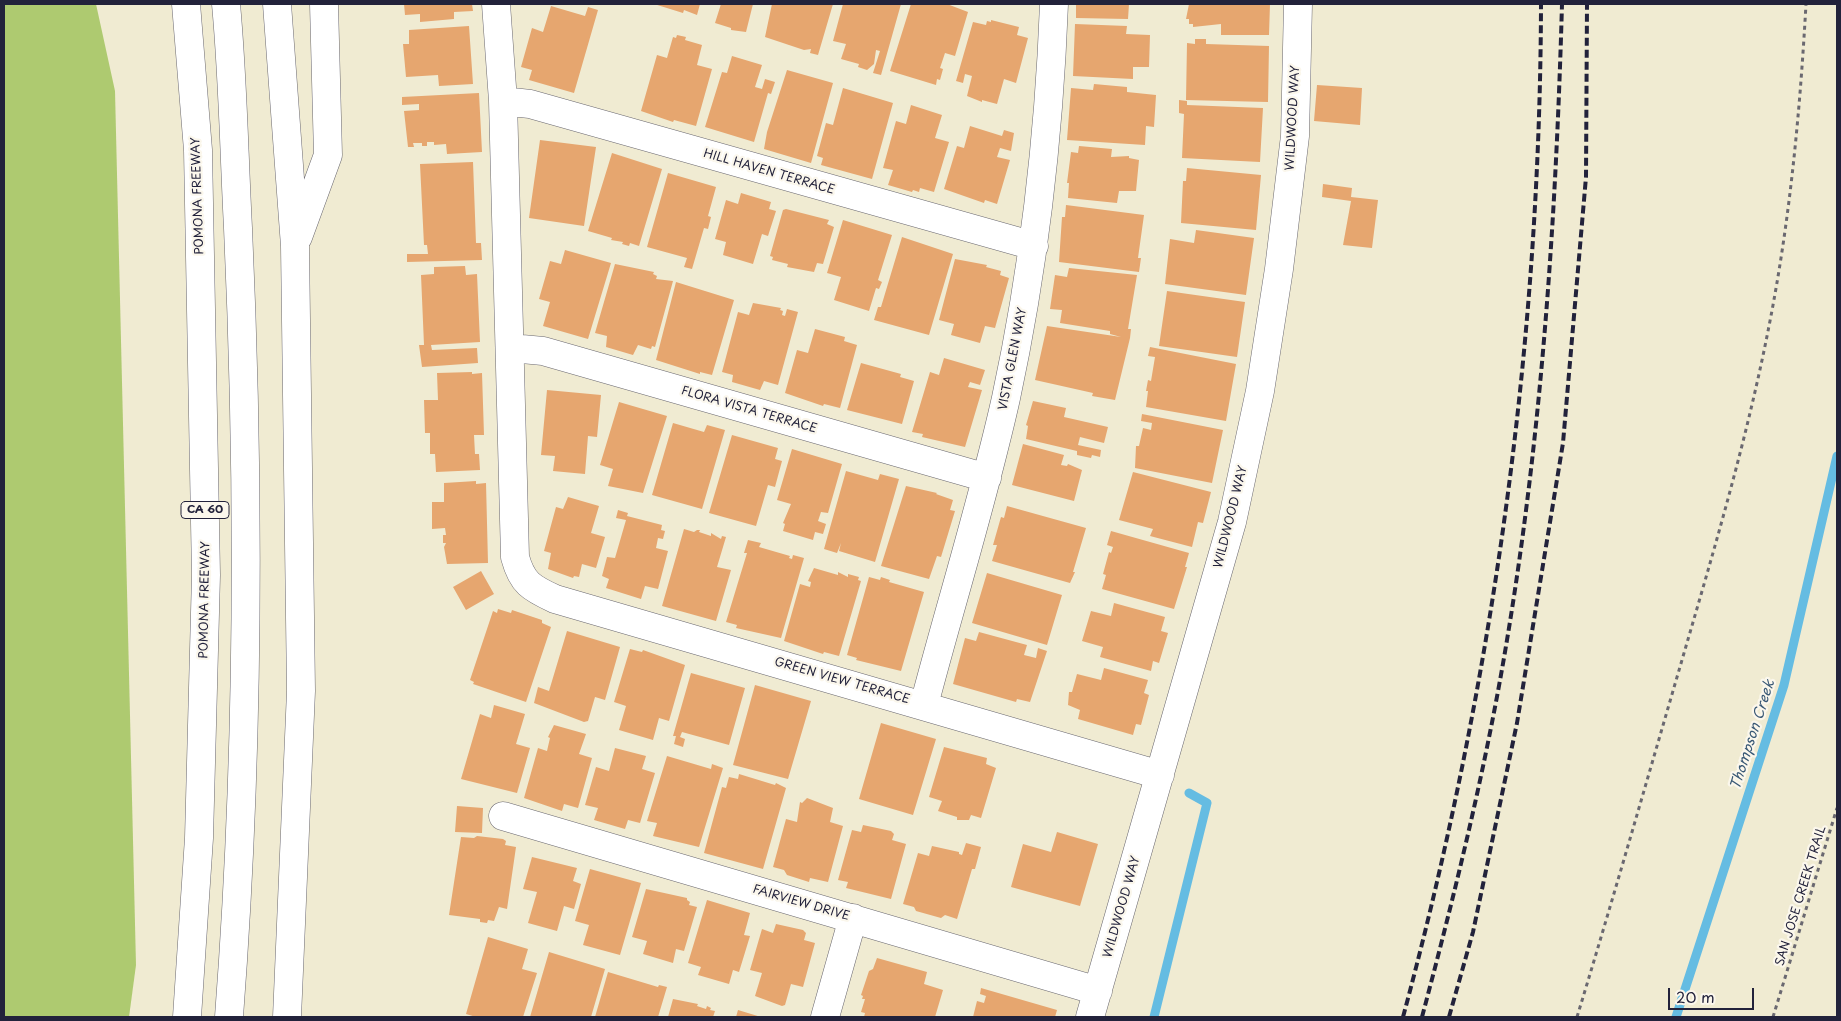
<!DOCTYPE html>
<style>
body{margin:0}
#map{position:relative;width:1841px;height:1021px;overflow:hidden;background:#f0ebd2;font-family:"Playpen Sans",sans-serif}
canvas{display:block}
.frame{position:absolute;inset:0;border:5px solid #22223b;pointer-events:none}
.scale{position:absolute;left:1668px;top:988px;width:86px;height:22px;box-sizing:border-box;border:2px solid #22223b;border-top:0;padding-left:6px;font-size:15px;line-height:18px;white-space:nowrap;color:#22223b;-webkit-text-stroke:4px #fbf7ec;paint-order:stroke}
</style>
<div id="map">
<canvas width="1841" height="1021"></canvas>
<div class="frame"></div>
<div class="scale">20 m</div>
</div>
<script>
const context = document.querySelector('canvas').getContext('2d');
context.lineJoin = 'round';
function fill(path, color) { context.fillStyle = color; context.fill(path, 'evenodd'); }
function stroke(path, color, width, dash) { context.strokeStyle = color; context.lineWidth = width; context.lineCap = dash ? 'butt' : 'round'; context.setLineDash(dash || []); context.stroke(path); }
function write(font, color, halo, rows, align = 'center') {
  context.font = font + ' "Playpen Sans",sans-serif'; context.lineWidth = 4.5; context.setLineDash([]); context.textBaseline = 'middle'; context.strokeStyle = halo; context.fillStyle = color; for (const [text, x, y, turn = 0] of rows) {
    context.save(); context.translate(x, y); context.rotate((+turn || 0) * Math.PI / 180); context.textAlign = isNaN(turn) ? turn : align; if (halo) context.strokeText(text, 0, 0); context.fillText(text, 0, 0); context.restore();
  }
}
const green = new Path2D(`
 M4,4H96L115,91L136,965L129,1017H4Z`);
const stream = new Path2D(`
 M1154,1017L1207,803L1189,793
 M1676,1017L1784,685L1837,456`);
const building = new Path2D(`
 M404,4H472L473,11L454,12V19L420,22V14L405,15Z
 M654,4H700L697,15L684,10L683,13Z
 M721,4H753L746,32L731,30V28L715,23Z
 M772,4H833L818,55L810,53L811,49L804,50L765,37Z
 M843,4H901L881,75L873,73L880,51L876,50L874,64L867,70L858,67L859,64L841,59L846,44L833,41Z
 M911,4H947L968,12L955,56L945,53L940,68L943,69L940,80L937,79L936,85L890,71Z
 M1076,4H1129L1128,19L1076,18Z
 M1189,4H1270L1269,35H1221V24L1193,27V24H1189V19H1186Z
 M551,6L585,16L588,7L598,10L574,93L529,80L532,70L521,67L532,28L543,32Z
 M991,20L1019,27L1017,35L1028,38L1016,83L1004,79L997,104L982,100V102L967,96L972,76L965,74L963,83L956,81L973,22L986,25L987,21L991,22Z
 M1075,24L1127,26L1126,34L1150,35L1149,67H1133V79L1073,76Z
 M469,26L473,84L439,86L438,75L406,77L403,44H409V30Z
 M677,35L686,37L685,40L702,45L697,65L712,69L696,126L674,120L673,122L641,111L657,55L667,58L673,37L676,38Z
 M1195,39H1206V44L1269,46L1268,102L1186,100L1187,43L1195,44Z
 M732,56L762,65L755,87L762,89L765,79L775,82L771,94L768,93L754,142L705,127L722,72L727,73Z
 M787,70L833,83L811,163L764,149L767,132Z
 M1094,84L1127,87V92L1156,95L1154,127L1146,126L1145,145L1067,140L1071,88L1093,90Z
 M1317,85L1362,88L1360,125L1314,121Z
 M843,88L893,103L872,179L821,165L823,158L817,156L826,123L833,125Z
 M479,93L482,152L447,154L446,144L434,145V142H427V146H422V143H413L414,147H408L404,111L419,110V104L402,105V97Z
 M1179,100L1187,101V105L1263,108L1260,162L1182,158L1184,114L1179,113Z
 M911,105L942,115L935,138L949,142L934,192L920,188L919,192L913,190L912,192L888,185L893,170L883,168L896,121L906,124Z
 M970,126L1002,136L1004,130L1014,133L1011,151L1000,148L997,157L1010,160L997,204L985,200L984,203L944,189L957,146L964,148Z
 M540,140L596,147L584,226L529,218Z
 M1079,146L1112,149L1111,157L1129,156V158L1139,160L1136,191H1119L1117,203L1068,198L1069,183H1067L1071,152L1078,153Z
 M612,153L662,169L639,246L630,243L629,246L622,244L623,242L611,240L612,238L588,231Z
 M473,162L476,243H481L482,260L407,262V254H428L427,245H424L420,164Z
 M1187,168L1261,175L1256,230L1181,223L1183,181H1186Z
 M668,173L716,187L708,216L711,217L708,229L704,228L692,269L684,267L687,258L647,247Z
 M1323,184L1352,188L1351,197L1378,200L1372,248L1343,245L1351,201L1322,197Z
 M741,193L771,202L769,209L776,211L768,236L762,234L753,264L723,255L726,242L715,239L726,200L738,204Z
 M1066,205L1144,215L1138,258H1141L1139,272L1059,262L1062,217H1065Z
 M786,209L829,220L827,224L834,227L823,264L817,263L814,272L787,267L788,264L772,260L773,257L770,256L783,210Z
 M843,220L892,235L878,280L882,282L879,289L876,288L869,311L834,300L841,277L827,273Z
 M1196,230L1254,238L1246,295L1165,284L1170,239L1194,243Z
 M902,237L953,254L929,335L874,320L878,307H881Z
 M565,250L611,263L588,339L543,326L550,302L539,299L550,261L561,264Z
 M955,259L987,265L986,267L1001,271L1000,275L1009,278L995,328L985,326L980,343L951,335L954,324L939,320Z
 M615,264L654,272L653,274L657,276L656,279L673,281L655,347L652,346L651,349L638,345L633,355L606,347L607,336L595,333Z
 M465,266L466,275L477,274L480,342L431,345L432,350L477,348L478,363L422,367L419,345H424L421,275L434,274V267Z
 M1069,268L1137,275L1128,329H1131L1130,338L1115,400L1092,396L1093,393L1035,380L1047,326L1121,337L1110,334V331L1060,323L1062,310L1050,309L1055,275L1067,277Z
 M676,282L734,300L712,375L700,372V374L656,360Z
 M1167,291L1245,302L1237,357L1159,346Z
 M753,303L781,308L780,310L783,311L782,315L785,316L787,309L798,312L778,385L764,381L760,390L732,382L733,375L722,372L738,312L749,315Z
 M815,329L845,337L844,341L857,345L840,408L824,404L823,406L785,393L797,350L808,353Z
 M1150,347L1236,364L1226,421L1146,407L1148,391H1146L1148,380L1151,381L1155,357L1148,356Z
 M944,358L985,370L980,385L970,382L968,387L982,390L965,447L922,437L923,434L912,432L930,372L939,375Z
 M861,363L901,374L900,377L914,381L902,424L847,410Z
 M472,372V374L482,373L484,435H474L475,454H479L480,470L436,472L435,454H430V433H425L424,400H438L437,373Z
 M547,390L601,395L597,437L588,436L585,474L553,471L555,456L541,455Z
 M1033,401L1066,408L1064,417L1108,427L1104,443L1080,437L1078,445L1101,450L1100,457L1092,455L1091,458L1077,455V451L1026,439L1028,426L1026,425Z
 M619,402L667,416L643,493L608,486L613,469L600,465Z
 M1142,414L1223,430L1212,483L1135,468L1136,446H1139L1143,428L1151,430L1152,423L1141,421Z
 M673,423L704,432L707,425L725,430L702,509L652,495Z
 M732,435L778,448L775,459L782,461L775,487L768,485L756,526L709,513Z
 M1023,444L1064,455L1061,465L1067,466L1068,464L1082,470L1074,501L1012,485Z
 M792,449L842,464L828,513L821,512L818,521L826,524L823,534L815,532L813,540L783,531L785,524L783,523L791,504L777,500Z
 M846,471L878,480L880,474L899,479L875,562L839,551L841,543L837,553L824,549Z
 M1133,472L1211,492L1203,523L1198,522L1192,547L1150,536L1153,529L1119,520Z
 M476,481V484L486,483L488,563L447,564L444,547L446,543H443V535H446L445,528L432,529V502H444V483Z
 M906,486L937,493L936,494L953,500L950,510L955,511L941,557L937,556L929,579L881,566Z
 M568,497L599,506L591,533L605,537L596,568L582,564L579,577L574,576L573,578L548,569L551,553L544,551L556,507L563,509Z
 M1007,506L1086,528L1073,572H1075L1070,583L992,561L997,545H993L1001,517L1004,518Z
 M618,510L628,513L627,516L662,525L661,530L665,531L663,539L658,538L656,548L668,551L658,589L645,586L641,599L606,588L609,579L602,576L607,557L615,558L626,520L616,518Z
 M684,529L694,532L697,530H700L699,532L711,536V533L721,539L722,536L726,537L717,567L731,570L716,621L662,606Z
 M1111,531L1189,553L1185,567H1187L1174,609L1102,589L1106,575L1103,574L1109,552L1111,553L1113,547L1107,545Z
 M748,540L761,543L759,547L790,556L789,558L792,559L793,555L804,558L781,638L736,628L737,625L726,622L747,553H744Z
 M814,568L838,575V572L848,577V574L859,577L858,580L861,581L839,656L824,652L823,654L784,641L800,584L810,587L811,582L808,581Z
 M481,571L494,594L466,610L453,587Z
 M987,573L1062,595L1047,645L972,623Z
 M869,577L880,580L881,577L890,580L889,582L924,592L901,671L856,660L857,658L847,655Z
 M1114,603L1165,617L1161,631L1168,633L1159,663L1153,661L1151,671L1100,657L1103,647L1082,641L1091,611L1111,616Z
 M498,609L511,613L512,610L542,620V623L551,627L526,702L473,684L474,682L470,680L493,611L497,613Z
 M567,631L620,647L605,700L595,697L588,721L584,722L534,703L538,687L549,691Z
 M979,632L1027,645L1024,655L1036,658L1038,648L1047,651L1030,702L1017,699L1016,702L953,684L965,638L976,641Z
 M630,649L642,652L643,650L685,665L669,721L659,718L653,740L619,730L626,706L614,702Z
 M1104,668L1148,680L1144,693L1149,695L1141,725L1136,724L1133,735L1078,719L1080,710L1068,705L1069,692H1072L1077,674L1101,680Z
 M691,673L745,688L729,745L682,732L680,737L685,739L683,747L674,744L676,736H673Z
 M755,685L811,701L788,779L733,765Z
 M494,705L525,714L516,744L530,748L517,793L461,779L480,714L491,718Z
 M881,723L936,739L913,815L859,799Z
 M554,725L586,734L579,754L592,758L578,808L564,804L562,811L524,798L538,748L547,751L550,738L548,737Z
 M944,747L987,758L986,764L996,768L981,818L971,815L969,820H957V817L938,811L942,801L929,797Z
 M615,748L646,756L642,769L655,773L640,823L628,820L625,829L594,820L598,808L585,805L596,767L609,771Z
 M667,756L711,769L712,764L723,768L699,847L653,836L657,823L647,821Z
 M739,774L775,785L776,783L786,788L763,869L704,853L722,787L726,788L729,777L738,779Z
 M807,798L833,808L830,822L843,826L828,882L810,878L809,882L787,875L784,870L773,867L786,819L797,822L800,802L802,803Z
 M457,806L483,808L482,833L455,832Z
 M863,825L891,831L894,834L892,840L906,844L891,899L846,888L848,882L838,880L852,830L861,832Z
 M1057,832L1098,844L1080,906L1011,887L1023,844L1051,852Z
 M477,836L503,839L506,841L505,845L516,847L507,909L499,907L494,921L488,920L487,923L480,922V919L449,915L461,837L474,838Z
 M966,843L981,847L975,869H972L957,919L945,915L941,918L916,911L914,907L903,904L918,853L929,856L932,846L959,852V854L962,855Z
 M532,857L577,868L573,881L581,884L574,909L564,906L557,931L528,923L537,892L523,889Z
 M590,869L641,883L620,955L583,945L589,925L575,921Z
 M646,889L687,898V900L690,902L689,905L697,907L684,951L676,949L673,963L643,954L647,941L632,937Z
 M707,900L750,913L744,935L750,936L739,972L733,970L729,984L698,975L701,967L688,963Z
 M776,924L803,930L806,933L804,940L815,943L803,987L791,984L785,1005L782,1006L755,996L762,973L750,970L762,929L773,933Z
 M488,937L528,949L522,969L537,973L523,1017H476L466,1014Z
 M549,952L605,969L591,1017H530Z
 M877,958L927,972L924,984L943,990L935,1017H864L865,1013L861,1012L865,999H862L863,996L861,995L869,971L873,969Z
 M608,972L658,987L659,985L667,987L658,1017H595Z
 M981,988L1057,1010L1055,1017H973L977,1001L984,1003L986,996L980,994Z
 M673,999L698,1004L697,1006L706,1009L707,1006L711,1008L710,1010L715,1011L713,1017H668Z
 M738,1010L761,1017H736Z`);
const path = new Path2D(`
 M1577,1017C1613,899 1647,780 1682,660C1714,550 1747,439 1769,326C1790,220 1800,112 1806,4
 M1773,1017L1837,808`);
const minor = new Path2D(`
 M496,4L503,101L515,557C522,583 531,588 555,599L1160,775
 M503,101L530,104L1034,246
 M511,348L543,351L987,478
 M924,705C951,602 983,501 1006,398C1034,268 1049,137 1054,4
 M503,816L1098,991
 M825,1017L853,918
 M1090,1017L1232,522L1260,391L1279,269L1295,136L1298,4`);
const highway = new Path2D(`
 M186,4L198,150L206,575L199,838L187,1017
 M226,4C233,78 234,153 238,228C250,491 249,755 229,1017
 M277,4L295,246L301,691L287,1017
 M298,237L328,155L324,4`);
const rail = new Path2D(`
 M1403,1017C1492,687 1540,346 1541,4
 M1422,1017C1455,893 1486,767 1507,640C1542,430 1556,217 1562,4
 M1449,1017L1473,932L1517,723L1563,443L1586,177L1587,4`);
const shields = [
 [205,510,48]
];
const shieldNames = [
 ["CA 60",205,510]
];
const streetNames = [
 ["WILDWOOD WAY",1293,118,-87],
 ["HILL HAVEN TERRACE",769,172,16],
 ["POMONA FREEWAY",198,196,-92],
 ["VISTA GLEN WAY",1013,359,-79],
 ["FLORA VISTA TERRACE",749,410,16],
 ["WILDWOOD WAY",1231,517,-76],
 ["POMONA FREEWAY",205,600,-89],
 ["GREEN VIEW TERRACE",842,681,16],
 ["SAN JOSE CREEK TRAIL",1801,896,-73],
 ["FAIRVIEW DRIVE",801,903,16],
 ["WILDWOOD WAY",1122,907,-74]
];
const waterNames = [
 ["Thompson Creek",1753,735,-72]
];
fill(green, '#aeca70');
stroke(stream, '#65bce2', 9);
fill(building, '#e6a66f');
stroke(minor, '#6a6870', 29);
stroke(highway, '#6a6870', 29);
stroke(path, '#6a6870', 3, [4, 4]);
stroke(minor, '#fff', 28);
stroke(highway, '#fff', 28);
stroke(rail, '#22223b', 4, [8, 4]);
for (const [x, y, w] of shields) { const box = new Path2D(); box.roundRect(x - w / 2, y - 8.5, w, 17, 4); context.fillStyle = '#fbf7ec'; context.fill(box); stroke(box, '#22223b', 1); }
write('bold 11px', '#22223b', null, shieldNames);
write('12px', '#22223b', '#fbf7ec', streetNames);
write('italic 14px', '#395875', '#fbf7ec', waterNames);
</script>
